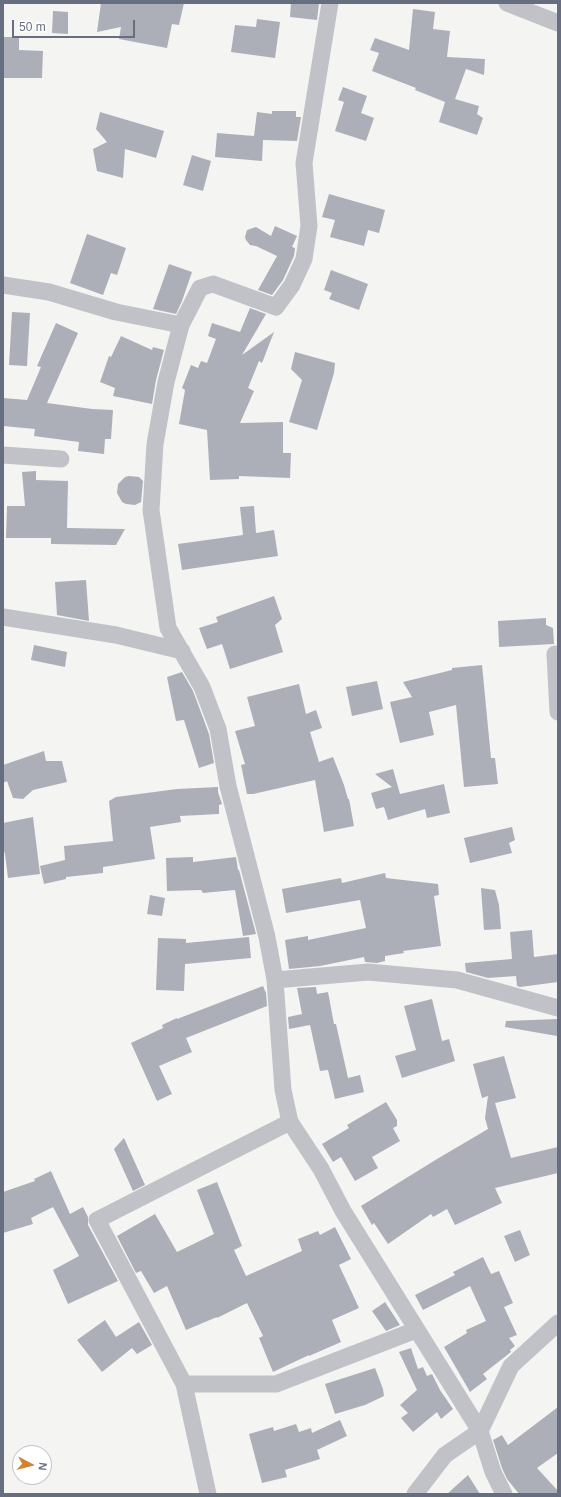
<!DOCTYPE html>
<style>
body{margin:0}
#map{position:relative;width:561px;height:1497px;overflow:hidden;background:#f4f5f2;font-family:Arial,sans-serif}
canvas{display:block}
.frame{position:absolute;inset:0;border:4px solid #676e80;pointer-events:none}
.north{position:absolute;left:12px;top:1445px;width:40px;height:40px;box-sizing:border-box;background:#fff;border:1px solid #c2c5cc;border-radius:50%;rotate:97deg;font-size:11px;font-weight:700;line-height:16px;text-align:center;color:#676e80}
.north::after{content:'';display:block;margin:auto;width:14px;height:18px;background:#d28334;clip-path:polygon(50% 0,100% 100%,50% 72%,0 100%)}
.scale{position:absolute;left:12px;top:20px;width:123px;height:18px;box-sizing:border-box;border:2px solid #676e80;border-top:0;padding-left:5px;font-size:12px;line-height:14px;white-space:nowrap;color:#676e80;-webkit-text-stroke:3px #fff;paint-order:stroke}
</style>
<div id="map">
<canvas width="561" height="1497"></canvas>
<div class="frame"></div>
<div class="north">N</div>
<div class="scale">50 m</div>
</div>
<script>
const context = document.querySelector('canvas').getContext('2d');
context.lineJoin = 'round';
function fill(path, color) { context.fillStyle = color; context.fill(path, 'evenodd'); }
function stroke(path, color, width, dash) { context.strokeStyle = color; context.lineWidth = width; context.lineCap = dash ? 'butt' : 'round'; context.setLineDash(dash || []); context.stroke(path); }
const building = new Path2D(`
 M101,3H184L179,25L172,24L167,48L119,39L121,27L97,32Z
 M291,3H319L317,20L290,17Z
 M413,9L435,12L433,29L450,31L447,57L485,59L484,75L466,69L455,99L479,106L477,114L483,118L477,135L439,122L445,102L415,90L416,88L372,71L379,53L370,50L375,38L409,50Z
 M53,11L68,12V34L52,33Z
 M257,19L280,22L275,58L231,52L235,25L256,27Z
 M3,37H19V50L43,51L42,78H3Z
 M343,87L367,96L361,113L374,118L366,141L335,131L344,102L338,100Z
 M272,111H296V117H301L297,141L263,140L262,161L215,157L217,133L254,136L257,112L272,114Z
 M100,112L164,131L156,158L125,149L123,178L97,171L93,149L107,142L96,129Z
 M192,155L211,161L203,191L183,185Z
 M329,194L385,210L379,233L368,230L364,246L330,237L335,220L322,217Z
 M275,226L297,236L292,247L295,248L294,256L283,280L272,295L258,290L277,256L256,246L250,245L246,240L245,237L247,230L256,227L271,236Z
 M87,234L126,248L117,275L111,273L103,295L70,283Z
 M169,264L192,272L182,301L176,314L153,309Z
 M331,270L368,284L359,310L329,299L332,293L324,290Z
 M250,308L266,314L242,355L274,332L262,363L259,361L248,388L254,391L240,423L283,422V453H291L290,478L239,476V479L210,480L207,430L179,424L185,390L182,388L191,365L198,368L201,361L207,363L216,339L208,336L212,323L240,332Z
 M12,312L30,313L27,366L9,365Z
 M56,323L78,333L47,403L92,409L113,410L111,439H105L104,454L78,451L79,442L34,436L35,429L3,426V398L27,400L41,367L37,366Z
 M121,336L152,350L153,347L164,350L156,380L152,404L113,396L115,388L100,382L109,356L111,357Z
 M295,352L335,363L334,373L317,430L289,422L302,380L291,369Z
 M36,471V480L68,481L67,528L125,529L116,545L51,544V538H6L7,506H25L22,472Z
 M129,476L139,477L143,481L141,502L135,505L126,504L122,502L117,493L118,484L125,477Z
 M254,506L256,533L274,530L278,556L182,570L178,544L243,535L240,507Z
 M86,580L89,621L57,615L55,582Z
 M274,596L282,619L275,625L283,652L230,669L222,644L207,649L199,628L218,622L216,617Z
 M546,618V625L553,628L554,644L499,647L498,621Z
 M34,645L67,652L65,667L31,660Z
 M482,665L491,758H495L498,784L464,787L456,705L429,712L434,735L400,743L390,702L412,697L403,682L452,670V668Z
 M182,672L193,691L209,734L214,763L199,768L184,720L176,721L167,677Z
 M377,681L383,709L352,716L346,687Z
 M299,684L306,714L316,710L322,728L310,732L319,762L333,757L344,785L348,799H349L354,826L324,832L315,780L253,794H247L241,765L245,764L235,731L255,726L247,697Z
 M44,751L46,761H62L67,782L33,790L23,799L13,798L7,781L3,783V765Z
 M393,769L400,794L444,784L450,813L427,818L425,809L388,820L384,807L376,809L371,793L392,787L375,774Z
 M218,787V792L222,804L219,805V814L180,816L181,822L150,827L155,859L103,867V873L66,877V879L44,884L40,866L65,860L64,846L113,841L109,801L116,797L177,789Z
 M33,817L40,874L8,878L5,854L3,848V823Z
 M512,827L515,840L509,843L512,853L470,863L464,838Z
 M193,857V862L236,857L238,870H239L256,934L243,936L235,890L203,893L201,890L167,891L166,858Z
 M385,873L386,878L438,884L439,895L434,896L441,946L403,951L404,953L385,956V961L377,963L365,962L364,957L320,966L289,969L285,940L308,936V940L366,928L360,900L286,913L282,889L341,878L342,883Z
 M481,888L495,890L499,905L501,929L484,930Z
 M150,895L165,898L162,916L147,914Z
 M532,930L534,957L558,954V982L520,987L517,986L516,976L488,978L466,972L465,963L512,959L510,932Z
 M249,937L251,958L185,964L184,991L156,990L158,938L186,939V943Z
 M263,986L266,993L267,1006L186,1038L192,1052L159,1066L172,1094L157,1101L131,1043L163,1028L162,1025L177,1018V1019Z
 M316,987L317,994L328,992L334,1024H336L348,1078L360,1075L364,1092L335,1099L328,1070L320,1071L310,1025L289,1029L288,1017L302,1014L297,988Z
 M432,999L442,1041L449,1039L455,1061L402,1078L395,1056L416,1050L404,1006Z
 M557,1019V1036L505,1027L506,1021Z
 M504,1056L516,1098L495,1103L511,1158L558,1147V1173L495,1188L502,1203L455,1225L447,1209L433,1217L431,1214L388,1244L374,1223L372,1225L361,1206L437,1159L488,1129L485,1118L488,1096L482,1098L473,1064Z
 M386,1102L397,1120V1126L393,1128L400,1141L372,1157L378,1168L355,1181L341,1157L333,1162L322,1144L349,1128L347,1125Z
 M124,1138L145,1185L133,1191L114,1149Z
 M51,1171L70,1214L83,1207L88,1217V1225L118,1281L68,1304L53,1270L79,1256L53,1207L31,1218L33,1224L3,1233V1192L35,1181L34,1179Z
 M217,1182L242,1246L234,1250L246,1276L302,1251L298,1239L318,1231L320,1235L335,1227L351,1259L339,1265L359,1308L332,1320L341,1342L309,1356V1355L273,1372L259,1338L263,1336L247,1303L217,1318V1317L186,1330L167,1286L154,1293L141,1271L136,1273L117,1236L155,1214L177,1252L214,1234L197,1190Z
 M520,1230L530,1255L515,1262L504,1236Z
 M483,1257L491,1274L499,1271L513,1303L504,1307L517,1335L509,1338L515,1346L510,1350L511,1352L483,1374L487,1379L470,1392L444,1347L467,1333L466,1330L486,1321L470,1286L423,1310L415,1295L455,1275L453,1272Z
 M385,1302L400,1325L386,1331L372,1311Z
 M105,1320L116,1337L139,1322L152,1345L137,1354L132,1348L102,1372L77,1340Z
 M411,1348L418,1369L423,1367L427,1376L432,1374L440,1390L453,1409L441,1419L437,1412L413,1432L401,1418L408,1413L400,1405L417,1390L399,1352Z
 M375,1368L383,1389L384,1396L365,1405L335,1414L325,1384Z
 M558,1407V1453L537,1468L558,1491V1494H519L507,1479L502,1468L493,1440L502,1435L508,1445Z
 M340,1420L347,1436L317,1450L320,1459L285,1470L287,1477L262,1483L249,1434L273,1427L274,1431L296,1424L299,1432L311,1428L312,1433Z
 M468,1475L480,1494H447Z`);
const street = new Path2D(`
 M330,3L304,163L309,226L304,259L292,285L276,307L213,284L200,288L181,325L166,382L155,444L151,510L168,628L202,687L218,729L228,786L267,937L275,980L283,1090L290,1122L321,1169L343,1211L480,1431L493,1472L504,1494
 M507,3L558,23
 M3,285L49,292L116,312L181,325
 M3,455L61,459
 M3,617L116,635L182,651
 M555,654L558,712
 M275,980L368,972L457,980L558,1008
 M184,1384H276L416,1330
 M208,1494L184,1384L97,1220L290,1122
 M415,1494L445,1455L480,1431L511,1366L558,1323`);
fill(building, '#acafb7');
stroke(street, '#c1c2c7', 17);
</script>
